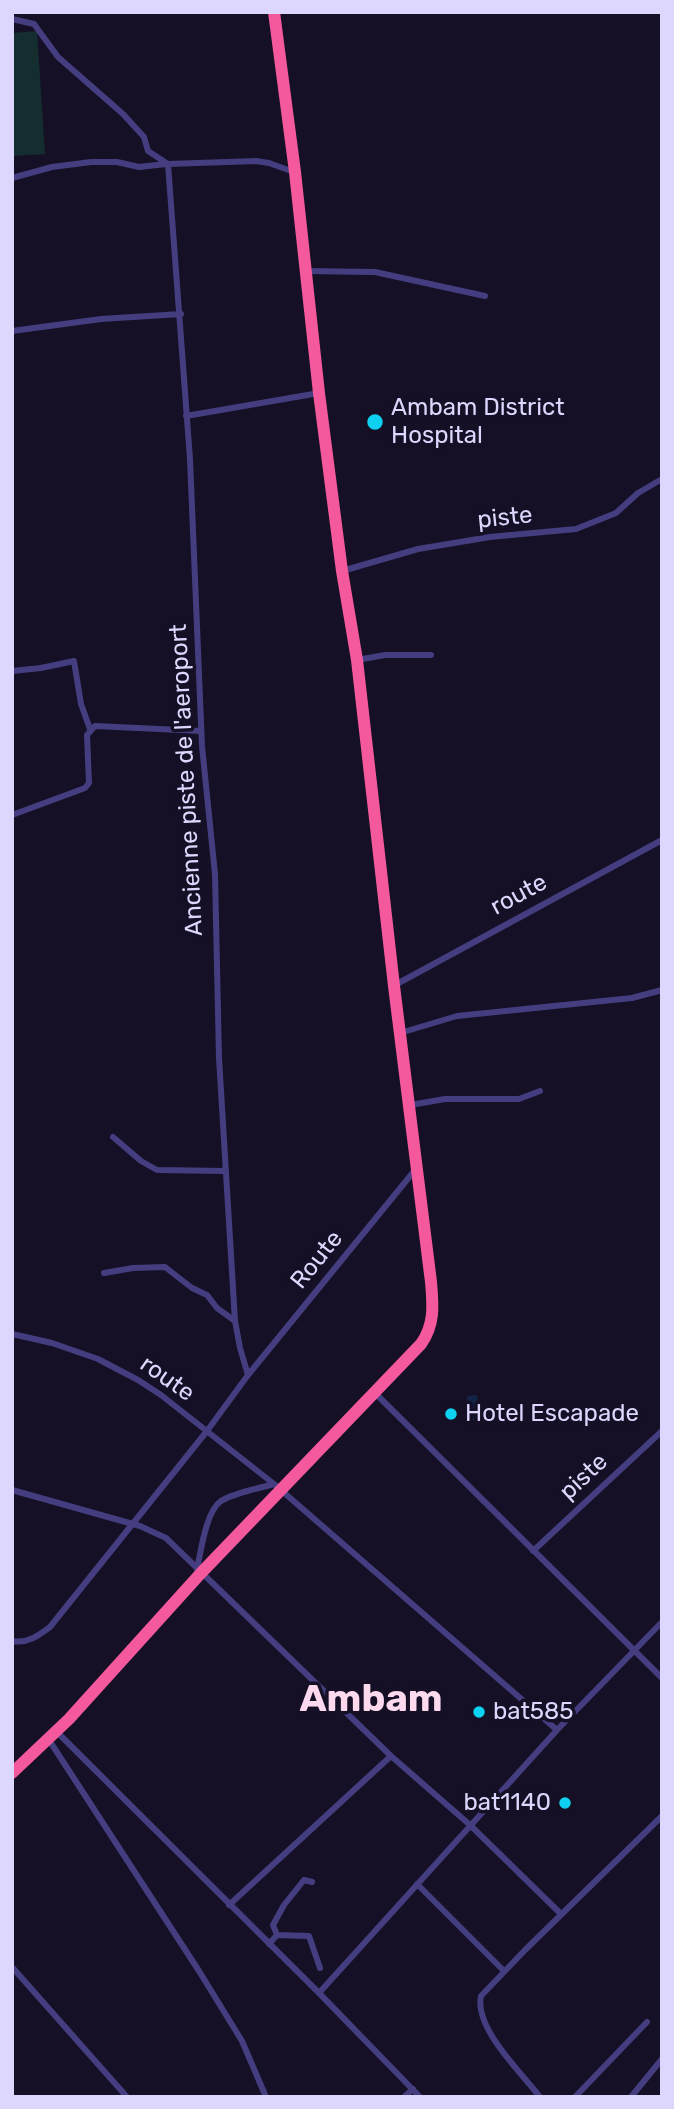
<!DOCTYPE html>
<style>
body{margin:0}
#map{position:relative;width:674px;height:2109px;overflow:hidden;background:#151025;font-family:Rubik,sans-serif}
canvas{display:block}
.frame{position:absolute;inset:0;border:14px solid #ddd7fd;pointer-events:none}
</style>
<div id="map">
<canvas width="674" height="2109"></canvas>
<div class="frame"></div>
</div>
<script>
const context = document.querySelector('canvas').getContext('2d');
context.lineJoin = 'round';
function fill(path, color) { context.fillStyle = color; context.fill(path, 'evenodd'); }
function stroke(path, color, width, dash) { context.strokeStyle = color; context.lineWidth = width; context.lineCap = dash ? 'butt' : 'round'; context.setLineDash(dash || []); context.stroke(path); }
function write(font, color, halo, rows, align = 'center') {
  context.font = font + ' Rubik,sans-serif'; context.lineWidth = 7; context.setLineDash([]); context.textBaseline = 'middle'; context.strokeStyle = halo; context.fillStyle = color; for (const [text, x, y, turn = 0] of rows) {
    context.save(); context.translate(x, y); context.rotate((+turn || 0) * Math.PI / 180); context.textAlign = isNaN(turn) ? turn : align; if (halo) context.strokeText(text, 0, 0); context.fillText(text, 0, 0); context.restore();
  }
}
const green = new Path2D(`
 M37,31L45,154L12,156V33Z`);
const water = new Path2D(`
 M477,1395L480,1420L470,1421L467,1396Z`);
const street = new Path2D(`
 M12,19L34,24L58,57L123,114L144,137L148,151L168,164
 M12,178L52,167L91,162H117L139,167L166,164
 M306,271L375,272L485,296
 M12,331L101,319L181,314
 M186,416L319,393
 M342,571L418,549L490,537L576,529L616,513L638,493L662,479
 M357,660L385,655H431
 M12,671L41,668L74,661L81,704L90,729
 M12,815L85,788L89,783L87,735L95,726L201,731
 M395,985L662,840
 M400,1033L457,1016L632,998L662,990
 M410,1105L445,1099H519L540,1091
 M113,1137L141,1161L157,1170L226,1171
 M104,1273L133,1268L165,1267L192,1288L207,1295L217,1308L235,1321
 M12,1334L52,1343L98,1359L138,1380L161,1395L274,1484L557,1730
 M248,1375L415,1170
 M374,1392L662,1678
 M12,1490L140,1526L166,1538L391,1756L470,1825L561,1914
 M533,1551L662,1431
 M197,1569C201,1551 206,1511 221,1501C236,1492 257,1489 274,1484
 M12,1641C27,1644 38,1636 50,1627L207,1431L248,1375L240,1348L235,1321L219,1058L215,874L202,746L190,459L168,164L256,161L269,163L294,172
 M57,1732L319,1993L420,2097
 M49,1740L199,1971L242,2041L266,2097
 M417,1884L504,1971
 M229,1905L391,1756
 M277,1935L309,1936L320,1968
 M269,1944L277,1935L273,1925L284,1905L304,1880L312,1882
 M12,1967L127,2097
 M319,1993L557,1730L662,1622
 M404,2097L413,2089
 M540,2097C521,2072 474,2028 481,1996L525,1950L662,1816
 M575,2097L647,2022
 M631,2097L662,2059`);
const highway = new Path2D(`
 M12,1773L69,1719L201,1573L421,1344C435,1324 433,1305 431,1282L394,986L357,660L342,571L319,393L295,172L274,12`);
const markers = [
 [375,422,9,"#0ed1f1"],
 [451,1414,7,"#0ed1f1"],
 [479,1712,7,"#0ed1f1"],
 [565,1803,7,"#0ed1f1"]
];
const poiNames = [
 ["Ambam District",391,408],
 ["Hospital",391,436],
 ["Hotel Escapade",465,1414],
 ["bat585",493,1712],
 ["bat1140",551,1803,"right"]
];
const streetNames = [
 ["piste",505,518,-6],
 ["Ancienne piste de l'aeroport",187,780,-93],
 ["route",519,895,-28],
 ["Route",317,1260,-51],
 ["route",167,1379,35],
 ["piste",584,1477,-43]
];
const townNames = [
 ["Ambam",371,1700]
];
fill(green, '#142e2f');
fill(water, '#112448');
stroke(street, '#443e81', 6);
stroke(highway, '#f5599d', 12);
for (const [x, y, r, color] of markers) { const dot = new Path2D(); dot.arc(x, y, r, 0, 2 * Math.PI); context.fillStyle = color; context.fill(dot); stroke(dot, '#151025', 2.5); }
write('24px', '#ddd7fd', '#151025', poiNames, 'left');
write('24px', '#ddd7fd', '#151025', streetNames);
write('bold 38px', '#fdd9ee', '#151025', townNames);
</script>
